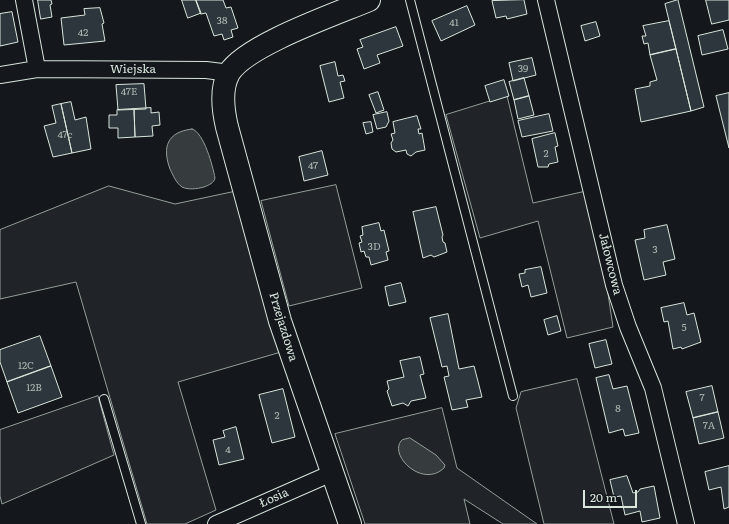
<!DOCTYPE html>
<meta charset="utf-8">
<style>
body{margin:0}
#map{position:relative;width:729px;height:524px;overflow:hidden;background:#14181c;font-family:Literata,serif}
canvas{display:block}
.scale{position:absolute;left:583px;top:490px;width:54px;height:18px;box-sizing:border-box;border:2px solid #d8e6dc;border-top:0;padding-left:5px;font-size:12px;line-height:14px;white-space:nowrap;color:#d8e6dc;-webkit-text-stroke:3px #14181c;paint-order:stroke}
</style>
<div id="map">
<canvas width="729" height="524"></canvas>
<div class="scale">20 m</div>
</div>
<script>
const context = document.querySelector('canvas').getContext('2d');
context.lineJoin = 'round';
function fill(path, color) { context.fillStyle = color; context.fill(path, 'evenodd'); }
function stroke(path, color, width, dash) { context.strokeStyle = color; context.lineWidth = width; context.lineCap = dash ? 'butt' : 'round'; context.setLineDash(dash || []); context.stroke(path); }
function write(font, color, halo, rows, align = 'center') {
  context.font = font + ' Literata,serif'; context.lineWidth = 3; context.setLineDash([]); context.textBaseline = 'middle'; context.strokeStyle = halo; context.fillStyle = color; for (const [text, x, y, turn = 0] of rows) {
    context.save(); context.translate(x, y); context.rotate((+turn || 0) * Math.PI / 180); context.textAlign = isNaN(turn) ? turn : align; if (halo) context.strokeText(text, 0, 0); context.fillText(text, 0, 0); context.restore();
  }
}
const green = new Path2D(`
 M507,96L533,203L586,191L607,287L613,327L567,338L538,221L480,238L446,115Z
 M336,185L362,288L289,306L261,201Z
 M109,186L175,204L236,191L281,352L178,382L216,510L185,524H147L76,282L0,299V230Z
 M577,379L614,524H544L516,408L521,392Z
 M98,396L114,455L2,504L0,496V430Z
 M442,408L457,468L537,524H503L464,499L470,524H365L335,434Z`);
const water = new Path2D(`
 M192,129C204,132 213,167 215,178C214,183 209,185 204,187C197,189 188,190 182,187C176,183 173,175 170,169C162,147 167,132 192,129Z
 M410,438L436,455L445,465L444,468C422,489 387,454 402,440Z`);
const building = new Path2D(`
 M38,0H51L52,4L50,5L52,17L41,19Z
 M182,0H196L201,13L188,18Z
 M196,0H223L226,8L231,7L238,28L231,30L233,37L224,40L222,34L214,36L206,13L201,14Z
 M524,0L527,14L507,19L506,16L496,18L492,1Z
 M678,0L704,107L691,111L665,4Z
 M706,0H729V20L712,24Z
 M467,6L475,25L441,41L432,21Z
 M100,8L104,23L102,24L105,41L64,45L61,18L85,15L84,9Z
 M12,12L18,42L0,46V14Z
 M669,21L676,49L650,55L648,43L644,44L642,36H646L643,26Z
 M596,22L600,36L585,41L581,26Z
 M396,27L403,46L377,55L380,63L364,69L357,49L363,47L360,40Z
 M723,30L728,49L702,55L698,36Z
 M676,49L691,111L641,122L635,89L650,86V82L657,80L650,55Z
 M532,58L536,75L513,81L509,63Z
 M335,62L338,76L343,75L345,81L340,82L344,98L329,102L320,66Z
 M524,78L529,96L514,100L509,82Z
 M504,80L509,96L490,102L485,86Z
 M144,84L146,109L118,110L116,85Z
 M378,92L384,110L376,113L369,95Z
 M729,93V148L716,96Z
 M529,96L534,115L518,119L514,100Z
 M71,102L75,120L86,117L91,149L72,153L61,104Z
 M61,104L72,153L53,157L44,126L56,123L52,106Z
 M151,108V113L159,112L160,125L152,126L153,136L135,137L134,109Z
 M134,109L135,137L118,138V128H109V115H117V110Z
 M387,112L389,121L386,127L377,129L373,115Z
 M549,114L553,131L522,137L518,121Z
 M417,116L421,129H418L419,134L422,133L425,150L416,152L411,156L407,154L406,150L396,152L392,149L391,143L393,140L391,134L395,133L393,122Z
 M371,122L373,132L366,134L363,123Z
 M555,133L558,146L555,147L558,162L549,164L548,167H538L532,139Z
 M322,151L328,175L304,181L299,157Z
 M436,207L443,235L442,237L443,242L445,243L447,252L434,257L431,255L423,258L413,212Z
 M379,223L381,231L384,230L389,251L386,252L388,260L371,265L369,257H366L364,251L361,252L359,243L362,242L360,236L363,235L362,227Z
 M667,225L675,259L663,262L666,275L644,280L635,240L645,238L644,230Z
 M541,267L547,293L531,297L528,285L522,287L519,274L525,273V270Z
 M401,283L406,302L389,306L385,287Z
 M684,303L687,315L694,313L701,342L682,349L681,347L673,349L668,321L664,322L661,308Z
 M448,314L459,369L474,366L482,397L466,400L468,407L452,410L444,377L449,376L447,366L442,367L430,318Z
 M557,316L561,331L548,335L544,320Z
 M40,336L51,366L7,382L0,362V350Z
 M606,340L612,364L595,368L589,344Z
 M420,357L424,374L420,375L426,398L411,401L408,406L403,403L392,406L387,391L389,389L387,381L404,377L400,361Z
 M51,366L62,397L18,413L7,382Z
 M609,375L613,389L627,386L639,433L625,436L623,429L609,433L596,378Z
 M712,386L718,412L693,418L686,392Z
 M283,389L295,437L272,443L259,395Z
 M718,412L724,438L699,444L693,418Z
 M236,427L244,459L219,465L213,440L225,437L223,431Z
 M729,466V507L724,509L721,487L709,490L705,472Z
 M627,476L633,493L638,492L640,489L654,486L660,518L642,522L640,511L625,515L621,496L614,497L610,480Z`);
const lane = new Path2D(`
 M410,0L513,396
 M104,399L141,524`);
const street = new Path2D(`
 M24,0L37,69
 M546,0L614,285L628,327L653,388L686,524
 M0,75L37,69L206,70L230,73
 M216,524L332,473`);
const secondary = new Path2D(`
 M350,524L280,321L227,127C223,110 220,89 229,73C246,45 336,14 369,0`);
const numberNames = [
 ["38",222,21],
 ["41",454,23],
 ["42",83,33],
 ["39",523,69],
 ["47E",129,92],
 ["47c",65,135],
 ["2",546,154],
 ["47",313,166],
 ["3D",374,247],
 ["3",655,250],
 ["5",684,328],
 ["12C",26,366],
 ["12B",34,388],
 ["7",702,398],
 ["8",618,409],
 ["2",277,416],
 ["7A",709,426],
 ["4",228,450]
];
const streetNames = [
 ["Wiejska",133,69],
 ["Jałowcowa",610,264,76],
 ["Przejazdowa",283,327,73],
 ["Łosia",274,498,-24]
];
fill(green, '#202428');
stroke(green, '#939e99', 1);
fill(water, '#363b3e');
stroke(water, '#939e99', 1);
fill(building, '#2c363c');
stroke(building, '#d8e6dc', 1);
stroke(lane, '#d8e6dc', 10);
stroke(street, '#d8e6dc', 18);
stroke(secondary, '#d8e6dc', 24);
stroke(lane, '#14181c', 8);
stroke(street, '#14181c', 16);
stroke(secondary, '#14181c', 22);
write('10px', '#adbab4', null, numberNames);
write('12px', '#d8e6dc', '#14181c', streetNames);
</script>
